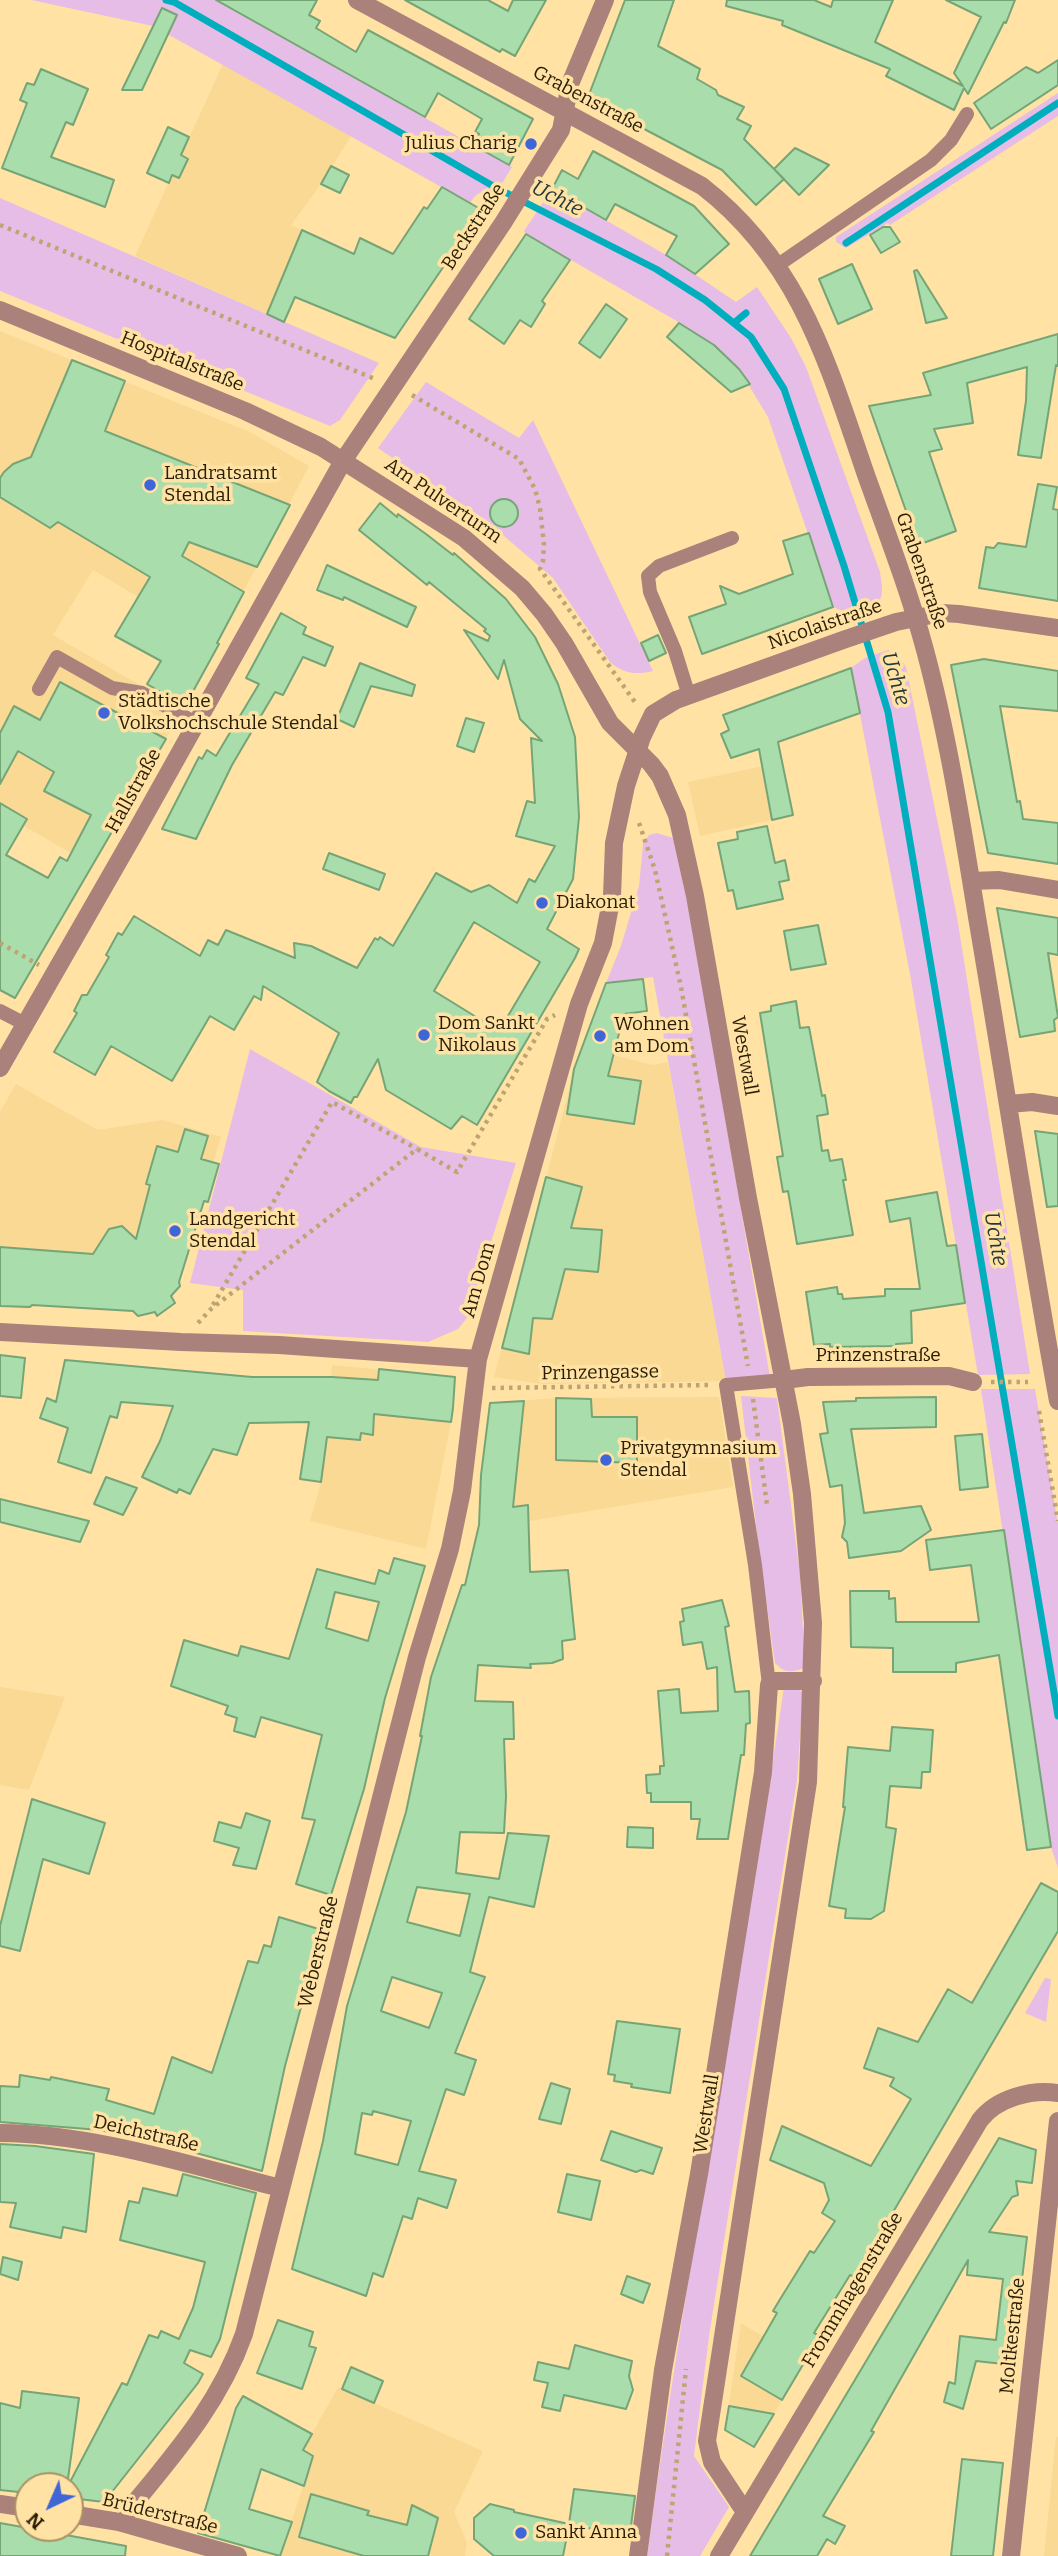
<!DOCTYPE html>
<meta charset="utf-8">
<style>
body{margin:0}
#map{position:relative;width:1058px;height:2556px;overflow:hidden;background:#ffe2a4;font-family:Bitter,serif}
canvas{display:block}
.north{position:absolute;left:14px;top:2472px;width:70px;height:70px;box-sizing:border-box;background:#ffe2a4;border:2px solid #a99364;border-radius:50%;rotate:224deg;font-size:19px;font-weight:700;line-height:28px;text-align:center;color:#281d04}
.north::after{content:'';display:block;margin:auto;width:24px;height:32px;background:#3e66d7;clip-path:polygon(50% 0,100% 100%,50% 72%,0 100%)}
</style>
<div id="map">
<canvas width="1058" height="2556"></canvas>
<div class="north">N</div>
</div>
<script>
const context = document.querySelector('canvas').getContext('2d');
context.lineJoin = 'round';
function fill(path, color) { context.fillStyle = color; context.fill(path, 'evenodd'); }
function stroke(path, color, width, dash) { context.strokeStyle = color; context.lineWidth = width; context.lineCap = dash ? 'butt' : 'round'; context.setLineDash(dash || []); context.stroke(path); }
function write(font, color, halo, rows, align = 'center') {
  context.font = font + ' Bitter,serif'; context.lineWidth = 7; context.setLineDash([]); context.textBaseline = 'middle'; context.strokeStyle = halo; context.fillStyle = color; for (const [text, x, y, turn = 0] of rows) {
    context.save(); context.translate(x, y); context.rotate((+turn || 0) * Math.PI / 180); context.textAlign = isNaN(turn) ? turn : align; if (halo) context.strokeText(text, 0, 0); context.fillText(text, 0, 0); context.restore();
  }
}
const built = new Path2D(`
 M223,64L351,136L321,184L291,225L302,230L267,314L135,256Z
 M0,331L250,432L309,466L227,623L190,628L93,570L53,635L145,688L147,684L185,705L93,866L0,812Z
 M782,762L793,815L700,836L688,782Z
 M582,1047L653,1065L668,1062L726,1381L542,1384L494,1377L574,1071Z
 M16,1084L98,1130L163,1120L221,1137L213,1162L219,1164L218,1170L216,1171L208,1202L204,1201L179,1282L180,1286L176,1288L157,1316L150,1307L135,1311L29,1305V1309L0,1306V1112Z
 M332,1365L455,1377L451,1422L426,1549L310,1521L321,1482L327,1437Z
 M719,1397L733,1487L512,1524L479,1525L481,1475L490,1403L556,1398Z
 M0,1687L65,1697L29,1790L0,1785Z
 M741,2323L805,2362L754,2447L725,2430Z
 M338,2387L483,2451L454,2512L467,2543L465,2556H280L313,2456L303,2450Z
 M1056,2437H1058V2556H1044Z`);
const green = new Path2D(`
 M31,0H216L512,167L495,195C483,189 477,192 470,203L153,26Z
 M1058,93V116L890,225L888,223L846,248L836,242V237Z
 M552,189L666,255L736,302L757,287L791,338L806,367L880,572C881,582 885,594 878,603L847,613L833,607L768,417L739,369L714,345L687,327L526,234L524,231Z
 M0,198L379,363L340,420L330,426L0,291Z
 M426,382L519,438L533,420L653,671C636,675 624,674 610,662L553,578L497,530L378,448Z
 M888,650L898,655L906,667L957,917L1030,1374L978,1375L910,974L851,668L865,658Z
 M657,833L673,838L690,915L770,1377L726,1381L653,977L606,983L621,946L639,886L643,844L649,835Z
 M250,1049L421,1147L516,1163L467,1318L458,1329L428,1342L243,1331V1290L190,1283Z
 M981,1389H1035L1058,1524V1868L1051,1847Z
 M741,1396L777,1398L800,1574L805,1668C791,1672 785,1674 775,1663L759,1551Z
 M784,1687H797L803,1693L797,1780L709,2336L694,2456L729,2507L700,2556H647C687,2265 741,1977 784,1687Z
 M1045,1978L1051,1979L1046,2022L1025,2013Z`);
const stream = new Path2D(`
 M166,0L174,2L493,186L656,269L705,300L751,337L784,389L844,566L888,712L1058,1716
 M846,243L1058,103
 M734,323L746,313`);
const building = new Path2D(`
 M216,0H317L309,15L320,21L316,28L356,52L368,30L533,119L509,165L473,145L479,134L475,132L482,119L438,93L425,117Z
 M405,0H488L508,11L513,0H546L515,56L502,49L500,52Z
 M625,0H674L658,46L700,69L697,79L716,90L718,95L744,107L737,119L751,126L744,139L784,179L756,205L722,170L593,102L590,92Z
 M727,0H814L831,7L833,0H893L875,42L963,86L954,73L981,17L946,0H1015L1006,23L1004,22L968,94L964,88L954,110L886,76L890,69L782,25L783,21L726,6Z
 M162,8L177,15L142,90H122Z
 M1058,60V85L991,129L974,103L1026,67L1038,73Z
 M41,69L88,89L73,125L66,122L51,157L114,180L105,207L2,168L27,103L20,100L27,83L34,85Z
 M168,127L189,137L181,155L188,159L179,178L172,175L169,183L147,173Z
 M795,148L829,165L799,195L774,169Z
 M593,151L694,206L729,244L695,274L666,255L677,236L615,204L606,220L552,189L562,170L578,179Z
 M331,166L349,175L340,193L321,184Z
 M442,187L482,210L395,338L295,297L284,322L267,314L302,230L354,254L360,238L393,254L424,207L427,209Z
 M883,227H890L900,242L881,253L870,235Z
 M526,234L570,260L542,301L545,304L531,327L520,320L504,344L469,319Z
 M852,264L872,309L838,324L819,279Z
 M917,270L947,318L926,323L914,271Z
 M606,304L627,319L600,358L579,343Z
 M679,323L714,345L739,369L750,384L731,392L667,337Z
 M1058,334V366L1056,365L1041,458L1018,455L1026,401L1027,367L967,383L973,423L934,429L942,449L929,452L956,531L918,545L869,406L931,395L923,373Z
 M72,360L125,381L105,431L290,505L257,567L189,542L182,556L244,592L217,643L219,644L185,706L147,684L161,661L115,636L150,577L58,522L50,528L0,497V478L4,472L13,464L31,457Z
 M1038,484L1057,487L1053,509L1058,510V601L979,588L986,547L994,548L998,543L1026,547Z
 M490 513a14 14 0 1 1 28 0a14 14 0 1 1-28 0Z
 M380,503L397,517L398,514L426,534L453,555L454,553L506,599L535,637L558,684L575,737L579,817L573,879L547,929L579,949L575,958L477,1125L462,1116L451,1129L386,1090L378,1059L357,1097H354L351,1103L329,1091L317,1082L339,1033L263,986L261,1000L254,996L234,1030L210,1016L172,1081L111,1046L95,1075L54,1052L77,1013L74,1011L82,995H87L109,957L106,955L118,933L122,935L134,916L200,956L208,940L218,945L226,930L295,958L294,943L311,946L357,968L375,938L378,940L380,937L393,946L436,873L471,892L489,885L517,903L529,879L535,882L555,846L516,836L527,801L535,803L531,738L542,741L520,719L504,660L498,679L464,630L488,641L490,636L484,631L486,629L429,582L427,585L359,530ZM474,922L540,962L499,1031L434,991Z
 M809,533L833,607L702,654L689,617L726,604L720,586L739,594L793,574L783,541Z
 M327,565L416,607L407,627L344,597L343,600L317,590Z
 M281,613L306,627L303,634L333,647L325,666L303,657L283,695L275,692L232,765L196,839L162,829L199,757L202,759L207,750L216,756L259,684L246,678Z
 M658,635L666,653L649,661L641,643Z
 M984,659L1058,671V711L1000,706L1017,802L1020,801L1023,819L1058,823V864L988,853L951,665Z
 M360,663L415,685L412,696L371,686L354,727L337,719Z
 M851,668L860,713L778,742L793,815L772,820L759,749L731,758L721,734L729,730L723,715Z
 M60,682L166,739L15,998L0,990V803L27,819L6,855L48,878L60,857L67,861L91,815L44,791L54,772L18,751L0,784V733L14,706L40,720Z
 M466,718L484,723L474,752L457,746Z
 M767,826L775,863L785,860L789,880L779,882L783,899L737,909L733,890L728,891L718,843L738,839L737,832Z
 M329,853L385,874L379,890L323,869Z
 M997,908L1058,918V955L1048,953L1058,1017L1054,1020L1055,1031L1020,1037Z
 M818,925L826,964L791,970L784,931Z
 M643,979L647,1011L624,1014L608,1076L641,1081L634,1124L567,1114L574,1069L606,983Z
 M796,1001L800,1028L809,1027L822,1096L825,1095L828,1114L817,1116L822,1151L828,1150L830,1161L842,1159L846,1180H843L853,1235L797,1244L788,1191L783,1192L777,1157L783,1156L760,1013L771,1011V1006Z
 M185,1129L208,1136L201,1159L219,1164L208,1202L204,1201L179,1282L180,1286L171,1296L175,1303L157,1316L155,1312L138,1316L133,1311L32,1305L30,1307L0,1306V1247L93,1254L109,1229L122,1226L136,1239L150,1185L146,1184L157,1146L178,1152Z
 M1035,1131L1058,1134V1206L1047,1207Z
 M546,1177L582,1187L571,1228L602,1230L600,1254L598,1272L565,1269L552,1319L533,1318L529,1354L502,1348Z
 M937,1192L947,1246L956,1245L965,1303L911,1311L912,1343L896,1344V1346L830,1347V1344L814,1345L806,1292L837,1287L838,1294H842L843,1299L885,1296V1289H920L910,1218L890,1222L886,1201Z
 M0,1355L25,1358L21,1398L0,1396Z
 M65,1360L252,1377H332L378,1380L379,1369L455,1377L453,1408L451,1422L374,1414L373,1435L361,1433L360,1440L327,1437L321,1482L300,1479L309,1422L249,1423L237,1455L213,1449L190,1494L179,1489L177,1493L142,1477L160,1441L173,1406L121,1402L117,1418L110,1416L91,1473L58,1462L68,1428L40,1418L47,1398L56,1402Z
 M936,1397V1427L851,1429L864,1513L921,1506L931,1530L901,1551L849,1558L847,1542L842,1537L845,1523L842,1485L830,1487L820,1434L828,1433L823,1402L856,1401V1398Z
 M556,1398L591,1399L592,1417H637V1463L556,1460Z
 M524,1401L513,1507L528,1505L530,1572L568,1570L575,1639L562,1641L563,1659L552,1663L530,1664L531,1668L478,1665L475,1701L513,1702L514,1739H504L506,1797L504,1833L460,1832L456,1873L499,1879L508,1833L549,1836L534,1907L489,1897L470,1972L485,1977L455,2053L476,2060L464,2095L446,2089L419,2171L456,2180L447,2208L418,2198L412,2219L403,2216L383,2277L373,2273L366,2296L292,2269L323,2141L347,2006L406,1812L422,1736H420L431,1677L462,1585H465L479,1525L481,1475L490,1403ZM417,1887L470,1894L460,1936L407,1922ZM392,1977L442,1993L429,2028L381,2011ZM373,2111L411,2121L398,2165L355,2154L362,2113L372,2115Z
 M982,1434L988,1487L960,1490L955,1436Z
 M106,1477L137,1488L123,1515L94,1504Z
 M0,1499L89,1521L80,1542L0,1522Z
 M1004,1530L1051,1847L1027,1850L999,1655L956,1663V1672H893V1648L851,1647L850,1591H889V1599L895,1598L896,1622H979L971,1565L930,1570L926,1540Z
 M394,1558L425,1566L385,1698L364,1789L331,1895L296,1884L315,1820L302,1818L322,1735L261,1717L255,1737L234,1731L237,1718L225,1714L228,1706L171,1686L184,1640L238,1656L241,1646L289,1659L317,1569L375,1584L379,1570L389,1574ZM335,1592L379,1602L368,1641L326,1628Z
 M722,1600L729,1626L725,1627L735,1692L749,1691L750,1723L746,1724L744,1755H741L728,1839H697L700,1819H691V1802H651V1793H647L646,1775L660,1774V1766H664L658,1691L679,1689L681,1713L718,1711L717,1667L707,1669L702,1642L683,1645L680,1622L684,1621L682,1609Z
 M892,1727L933,1730L930,1772H922L921,1788L890,1786L886,1827L896,1829L884,1911L871,1919L845,1918L846,1909L829,1906L845,1807H843L848,1747L890,1751Z
 M32,1799L105,1823L89,1874L43,1859L20,1951L0,1946V1926Z
 M246,1813L270,1821L256,1869L233,1865L239,1848L214,1841L219,1822L241,1828Z
 M628,1827L653,1828V1848L627,1847Z
 M1041,1883L1058,1892V1931L855,2277L850,2275L814,2333L820,2336L782,2400L741,2376L777,2313L773,2311L779,2301L810,2251L814,2253L835,2221L822,2213L829,2200L824,2183L770,2160L782,2126L871,2166L911,2099L890,2086L894,2078L864,2068L878,2028L918,2042L948,1989L972,2003Z
 M279,1917L322,1930L285,2066L262,2171L163,2144L100,2130L0,2122V2086L19,2087L20,2075L50,2080L51,2077L109,2089L106,2100L154,2114L172,2057L212,2073L248,1961L258,1963L264,1945L271,1947Z
 M617,2021L680,2029L670,2093L631,2087L632,2084L614,2081L615,2075L608,2074Z
 M551,2083L570,2089L561,2124L539,2119Z
 M611,2131L662,2148L653,2174L641,2170L636,2172L601,2160Z
 M999,2138L1036,2150L1032,2183L1016,2181L1018,2195L1012,2197L989,2232L1027,2237L1012,2365L976,2361L963,2409L944,2402L949,2382L955,2384L960,2336L996,2340L1003,2279L967,2275L968,2260L871,2431L874,2432L823,2516L845,2526L835,2544L827,2539L817,2556H750Z
 M0,2144L35,2146L94,2154L86,2232L63,2227L61,2238L10,2227L16,2203L0,2202Z
 M183,2174L256,2193L220,2339L211,2357L190,2350L184,2363L203,2374L198,2383L104,2502L70,2498V2482L122,2383L127,2385L149,2335L158,2338L161,2331L179,2339L193,2308L205,2262L120,2240L129,2201L139,2203L143,2188L177,2196Z
 M567,2174L600,2181L591,2220L558,2212Z
 M3,2257L22,2262L18,2280L0,2274Z
 M627,2276L650,2284L643,2303L621,2294Z
 M278,2320L313,2332L309,2346L316,2348L302,2389L257,2373Z
 M575,2345L632,2361L629,2376L633,2390L626,2409L564,2395L560,2411L542,2407L548,2383L534,2380L538,2362L569,2369Z
 M351,2367L383,2381L374,2403L342,2389Z
 M22,2391L79,2398L67,2486H28V2493L0,2490V2403L20,2408Z
 M243,2396L312,2434L303,2450L313,2456L304,2486L261,2469L249,2509L292,2522L280,2556L198,2533L236,2408Z
 M729,2406L774,2414L754,2447L725,2430Z
 M962,2459L1003,2463L993,2556H951Z
 M574,2489L635,2496L630,2533L569,2526L563,2556H494L474,2539V2518L490,2504L514,2510V2512L569,2524Z
 M311,2494L369,2511L367,2515L407,2525L412,2505L438,2518L428,2556H364L299,2537Z
 M0,2523L126,2546L125,2556H0Z`);
const path = new Path2D(`
 M0,225L375,379
 M412,395L519,459L535,489L540,508L544,545L543,561L540,569L637,705
 M639,823L655,870L681,987L748,1366
 M0,943L39,965
 M213,1305L332,1102L417,1149
 M198,1323L211,1309L417,1149L457,1172L547,1019L555,1015
 M991,1382H1028
 M492,1388L711,1385
 M753,1399L767,1505
 M1039,1411L1058,1521
 M667,2556L686,2369`);
const service = new Path2D(`
 M778,265L931,160L951,140L967,114
 M39,689L57,657L112,688L142,693L196,723
 M689,696L675,651L650,592L648,576L659,566L732,538
 M0,1011L25,1024
 M769,1685L755,1565L726,1385L784,1380`);
const minor = new Path2D(`
 M357,0L702,186C799,261 827,361 865,472C886,531 909,590 925,650C949,739 963,832 978,923C1005,1082 1029,1242 1058,1401
 M0,310L245,411L321,447L464,538L522,588L544,614L564,643L610,723L651,764L660,776L677,815L695,896L748,1198L792,1424L802,1494L813,1623L808,1782L707,2441L712,2462L745,2512
 M971,881L999,880L1058,890
 M0,1068L136,831L343,461L503,223L561,130L570,84L605,0
 M1009,1104L1032,1102L1058,1106
 M0,1332L181,1342L279,1345L478,1359
 M784,1380L808,1377L949,1376L973,1382
 M0,2133C95,2134 189,2165 281,2188
 M0,2504L28,2508
 M70,2514L119,2522L238,2556
 M119,2522C168,2461 218,2408 244,2334L417,1657L450,1549L462,1491L478,1359L579,1004L603,943L612,896L614,843L626,786L642,737L653,714L676,700L843,640L896,622L916,618L942,613L959,614L1058,628
 M638,2556L663,2370L699,2174L763,1772L769,1685L776,1681H813
 M719,2556L980,2120C997,2098 1031,2089 1058,2093
 M1011,2556L1058,2121`);
const markers = [
 [531,144,7,"#3e66d7"],
 [150,485,7,"#3e66d7"],
 [104,713,7,"#3e66d7"],
 [542,903,7,"#3e66d7"],
 [424,1035,7,"#3e66d7"],
 [600,1036,7,"#3e66d7"],
 [175,1231,7,"#3e66d7"],
 [606,1460,7,"#3e66d7"],
 [521,2533,7,"#3e66d7"]
];
const streetNames = [
 ["Grabenstraße",588,100,28],
 ["Beckstraße",474,227,-57],
 ["Hospitalstraße",182,362,22],
 ["Am Pulverturm",443,501,34],
 ["Grabenstraße",921,571,71],
 ["Nicolaistraße",825,625,-19],
 ["Hallstraße",134,791,-61],
 ["Westwall",744,1056,80],
 ["Am Dom",479,1280,-74],
 ["Prinzenstraße",878,1356],
 ["Prinzengasse",600,1373,-1],
 ["Weberstraße",319,1952,-76],
 ["Westwall",707,2114,-81],
 ["Deichstraße",146,2134,13],
 ["Frommhagenstraße",853,2290,-59],
 ["Moltkestraße",1013,2336,-84],
 ["Brüderstraße",160,2514,14]
];
const poiNames = [
 ["Julius Charig",517,144,"right"],
 ["Landratsamt",164,474],
 ["Stendal",164,496],
 ["Städtische",118,702],
 ["Volkshochschule Stendal",118,724],
 ["Diakonat",556,903],
 ["Dom Sankt",438,1024],
 ["Nikolaus",438,1046],
 ["Wohnen",614,1025],
 ["am Dom",614,1047],
 ["Landgericht",189,1220],
 ["Stendal",189,1242],
 ["Privatgymnasium",620,1449],
 ["Stendal",620,1471],
 ["Sankt Anna",535,2533]
];
const waterNames = [
 ["Uchte",557,199,27],
 ["Uchte",895,679,73],
 ["Uchte",995,1239,80]
];
fill(built, '#f9d994');
fill(green, '#e6bde6');
stroke(stream, '#00aebe', 7);
fill(building, '#aaddac');
stroke(building, '#75a577', 2);
stroke(path, '#bca572', 4.5, [3.5, 5]);
stroke(service, '#ab817c', 14);
stroke(minor, '#ab817c', 18);
for (const [x, y, r, color] of markers) { const dot = new Path2D(); dot.arc(x, y, r, 0, 2 * Math.PI); context.fillStyle = color; context.fill(dot); stroke(dot, '#ffe2a4', 2.5); }
write('19px', '#281d04', '#ffe2a4', streetNames);
write('19px', '#281d04', '#ffe2a4', poiNames, 'left');
write('italic 21px', '#22393c', '#ffe2a4', waterNames);
</script>
